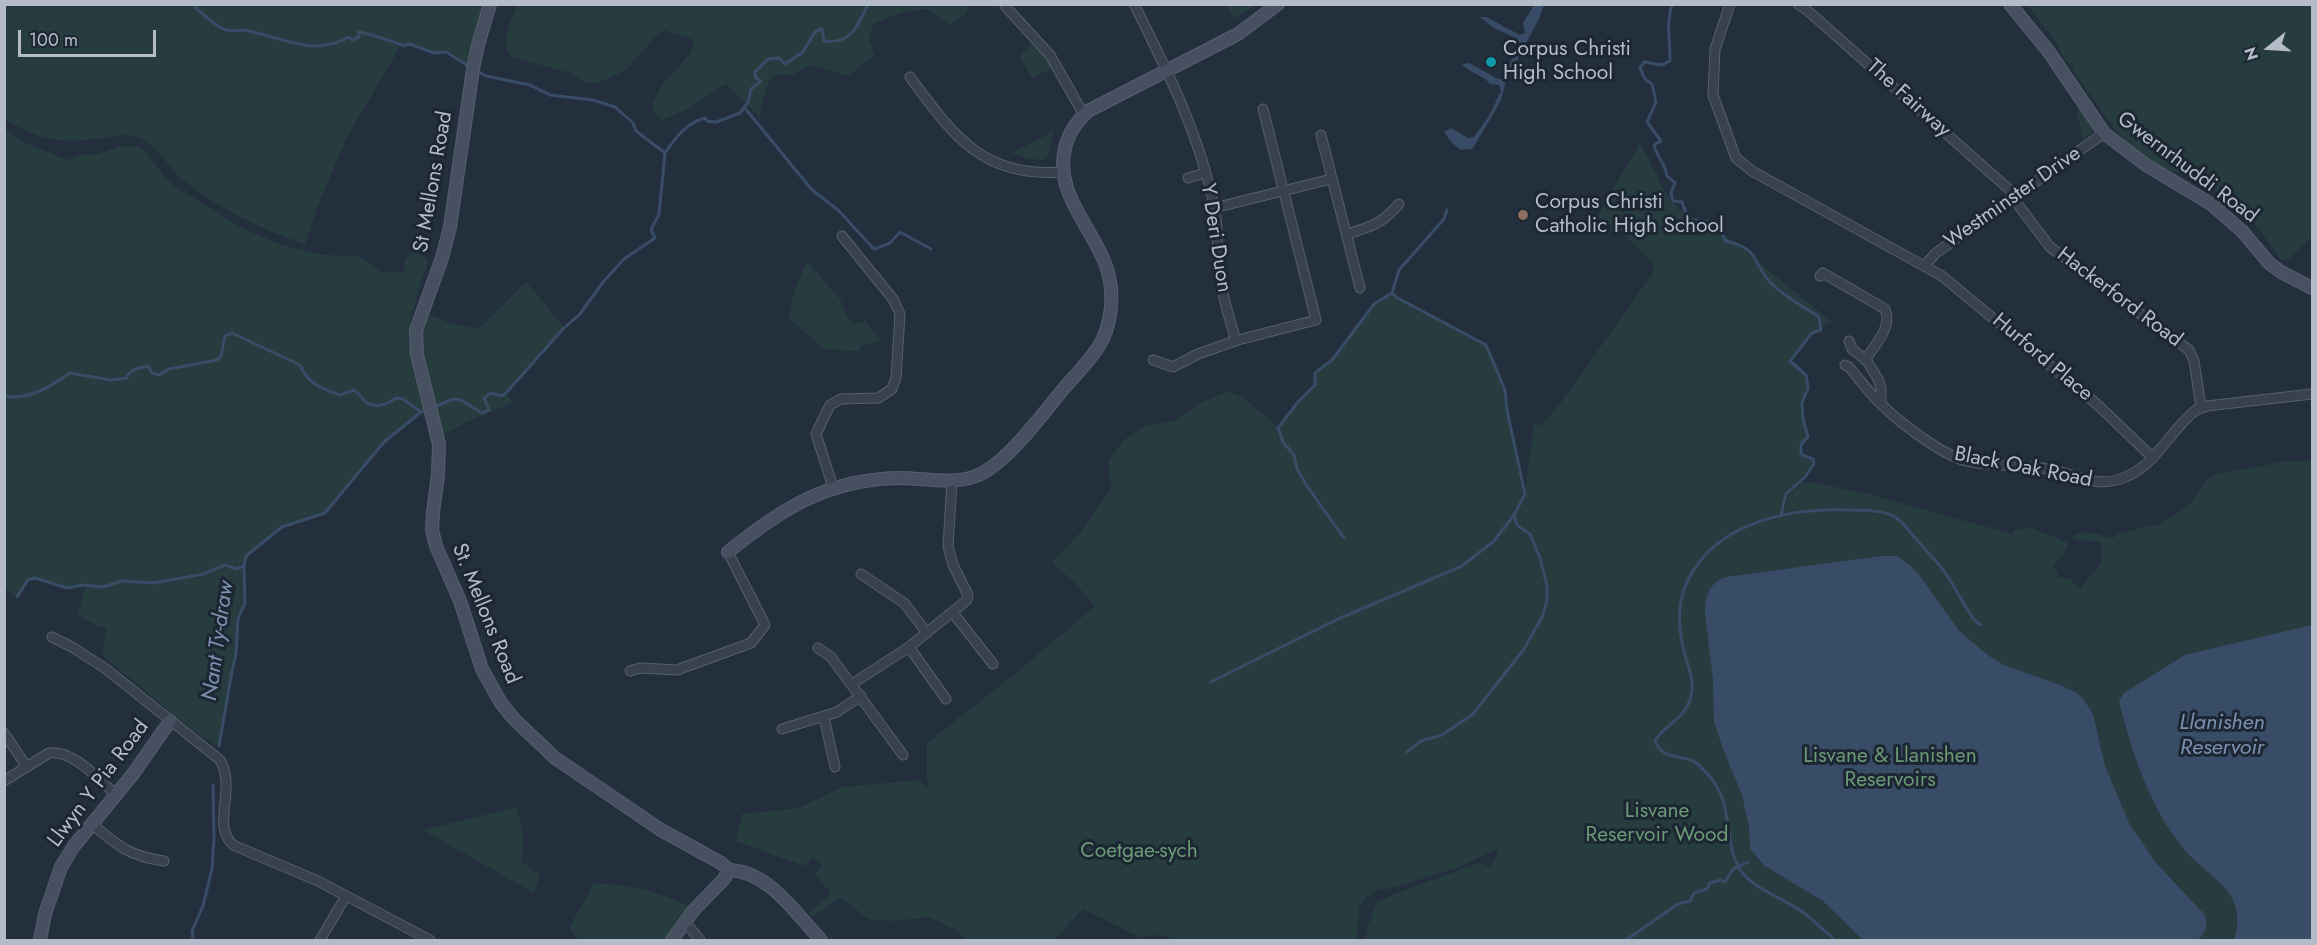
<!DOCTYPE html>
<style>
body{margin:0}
#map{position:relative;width:2317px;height:945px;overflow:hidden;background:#242f3e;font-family:Jost,sans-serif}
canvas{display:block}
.frame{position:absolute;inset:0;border:6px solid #b4bcc9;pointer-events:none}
.north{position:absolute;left:2239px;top:18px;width:60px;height:60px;-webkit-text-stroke:4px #1d2633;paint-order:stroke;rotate:252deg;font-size:16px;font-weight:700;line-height:24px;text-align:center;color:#b4bcc9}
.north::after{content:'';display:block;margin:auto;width:21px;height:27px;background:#b4bcc9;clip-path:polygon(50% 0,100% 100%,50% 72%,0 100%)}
.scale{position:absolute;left:18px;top:30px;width:138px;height:27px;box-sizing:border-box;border:3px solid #b4bcc9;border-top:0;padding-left:8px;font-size:18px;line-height:21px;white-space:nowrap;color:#b4bcc9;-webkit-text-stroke:4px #1d2633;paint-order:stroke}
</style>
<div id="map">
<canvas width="2317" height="945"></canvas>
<div class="frame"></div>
<div class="north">N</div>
<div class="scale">100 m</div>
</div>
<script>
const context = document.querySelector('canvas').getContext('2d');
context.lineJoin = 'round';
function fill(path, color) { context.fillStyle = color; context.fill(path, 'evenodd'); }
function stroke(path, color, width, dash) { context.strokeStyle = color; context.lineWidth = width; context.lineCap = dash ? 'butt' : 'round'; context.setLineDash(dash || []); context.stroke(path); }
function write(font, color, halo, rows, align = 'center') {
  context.font = font + ' Jost,sans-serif'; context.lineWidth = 6; context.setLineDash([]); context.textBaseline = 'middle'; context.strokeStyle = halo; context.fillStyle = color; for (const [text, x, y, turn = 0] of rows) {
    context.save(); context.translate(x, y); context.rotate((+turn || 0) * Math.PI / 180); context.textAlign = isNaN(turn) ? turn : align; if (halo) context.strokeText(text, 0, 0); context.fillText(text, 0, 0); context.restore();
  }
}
const green = new Path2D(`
 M4,5H487L468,66L446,52L434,53L410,44L404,46L401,45L347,137L318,205L305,244C260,229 220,209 183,180C166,166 159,144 137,137C127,133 111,137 101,138C60,144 40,141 5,119Z
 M517,5V4L970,5L965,14L950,25L926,9L903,12L873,24L869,41L875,55L848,76L811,65L793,75L781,74L771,77L762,102L760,118L726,84L689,108L663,120L654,112L652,104L663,83L690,54L694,40L664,30L660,32L626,70L595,84L580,80L570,73L512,57C498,43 512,21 517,5Z
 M1226,5H1256L1234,19Z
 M2028,5H2312V237L2290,258L2281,260L2241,204L2176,172L2158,168L2129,145L2109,121L2074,72L2073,66C2066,64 2060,53 2058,45Z
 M1035,41L1054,67L1032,78L1021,59V54Z
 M2080,108L2093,129L2091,134L2083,140L2077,111Z
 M4,128L24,142L67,160L81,155L98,154L121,146H138L147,153L165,178L176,187L242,228L284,246L326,255L359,256L382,272H404L405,260L413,252L424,257L428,261C421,286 408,316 409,343C410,366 418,389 426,411L384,442L325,513L282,527L246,556L244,566L245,603L238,619L236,654L232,671L219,746L192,730L102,655L107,627L98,626L77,615L86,586L67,588L35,578L28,580L17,597L5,588Z
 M1054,131L1048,156L1045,160L1030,159L1012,153Z
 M1640,143L1669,199L1686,214L1714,226L1832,322L1812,333L1790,361L1806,375L1808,388L1802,403L1803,419L1808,437C1801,443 1798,446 1803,455L1813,459L1814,464C1801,482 1786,487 1783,511L1785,510L1789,494L1803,482L1815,483L1869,494L2012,534L2015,529L2031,528L2069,543L2064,553L2053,565L2058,574L2057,577L2070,579L2080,589L2092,573L2096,572L2102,559V543L2094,541L2075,540L2072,537C2084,527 2099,535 2113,538L2118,534L2152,525L2156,527L2190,504L2205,482L2215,474L2282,462L2312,460V940H1366L1368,925L1376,903L1399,892L1479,863L1491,867L1499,848L1459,867L1431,876L1388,889H1380L1367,897L1359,907L1357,940H1180L1161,935L1139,937L1083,909L1054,940H966L958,931L929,917L893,921L869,919L840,898L812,917L808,913L831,893L814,874L822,866L813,857L804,866L736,841L742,814L799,808L842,787L919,780L927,788V743L1021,669L1095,606L1072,580L1052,563L1079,534L1111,489L1108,461L1124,440L1145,426L1176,420L1202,402L1228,391L1244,398L1279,428L1298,402L1315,385V373L1332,360L1374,304L1392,293L1396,297L1486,345L1505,390L1507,410L1525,492L1534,424L1542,425L1559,405L1653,273L1654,263L1619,229L1596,219Z
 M807,261L840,299L847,317L854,324L865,321L881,340L861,346L859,351L823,349L789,318L794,291Z
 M526,282L565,328L507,393L512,403L467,422L441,436C431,399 409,351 426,314L450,323L478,329Z
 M517,807L524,837L521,861L540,875L534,893L423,830Z
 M594,883C634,885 655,891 691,907L666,940H579L569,928Z`);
const water = new Path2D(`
 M1534,5H1544L1539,19L1506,81L1501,100L1475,145L1472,149L1461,150L1451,142L1444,132L1451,128L1468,138L1474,137L1489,116L1501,91L1499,85L1490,84C1483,74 1469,73 1462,64L1469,63L1498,79H1502L1519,46L1516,38L1494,28L1480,17H1486L1520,35L1525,33L1523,23Z
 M1881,556H1897L1912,567L1920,576L1959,631L1989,656L2004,665L2060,685L2077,693L2083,699L2093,714L2105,766L2129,823L2156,863L2205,915C2208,925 2206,931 2199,939L1863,940L1823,901L1765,866L1750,849L1749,827L1742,795L1722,746L1714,721L1713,680L1705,613C1705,596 1709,583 1726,577Z
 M2312,625V940H2234C2238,927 2239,914 2233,900C2223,880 2197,866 2182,847C2149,805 2132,753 2119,701L2124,693L2185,655Z`);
const stream = new Path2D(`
 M196,4V8C205,16 215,26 226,30C234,32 242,29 249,31C283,38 316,57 348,37L352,40L359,37L358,32C364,32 398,43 404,46L410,44L434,53L446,52L470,67
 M1672,4C1666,24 1670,40 1670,61L1662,65L1644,62L1640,68L1645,79L1652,84L1656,102L1647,122L1661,141L1654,145C1657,157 1665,163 1667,176L1675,183L1671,193L1673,201L1682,202L1688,220C1711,220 1715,220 1726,241C1763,250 1751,264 1772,284C1785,297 1804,307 1819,317L1821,330L1812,333L1790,361L1806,375L1808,388L1802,403L1803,419L1808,437C1801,444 1799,445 1802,455L1813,459L1814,464L1805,477L1786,494L1781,515
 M475,70L486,76L530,85L550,95L593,100L615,107L633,123L636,131L665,153C676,137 686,123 705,118L707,121L716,122L740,113L748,102L751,89L761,81L756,78L755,72L768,59L779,58L785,64L803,52L815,32L822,29L824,41C851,45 858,26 868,4
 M744,107L812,190L838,210L874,249L890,243L900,232L931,249
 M4,396C29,401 51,386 70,373L111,380L127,378V375L135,369L148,366L152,373L159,375L169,369L217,360L221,356L225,336L232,333L300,365C308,384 321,388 340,395L354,390C359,393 362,399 366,402C375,409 388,404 396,398L403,399L421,412L426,411
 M432,408L453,399L461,400L482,413L489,410L484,398L491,393L502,396L506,393L563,329L580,314L603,282L624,259L655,238L651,230L659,214L665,153
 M1344,538L1307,486L1297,469L1294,455L1283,442L1278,428L1298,402L1315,385V373L1332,360L1374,304L1392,293
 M17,597L28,580L35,578L67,588L83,585L103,587L122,581L154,583L203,574L225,565L236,569L244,566
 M1211,682L1338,619L1462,566L1494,541L1514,515L1525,494L1507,410L1505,390L1486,345L1396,297L1392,293L1399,270L1444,219L1447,210
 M219,746L232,671L236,654L238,619L245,603L244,566L246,556L282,527L325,513L384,442L421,412
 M1407,752L1421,741L1442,735L1473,714L1524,649L1542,617L1547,601V586L1540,558L1530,534L1517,525L1514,515
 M193,940L192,931L203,906L212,869L214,837L213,785
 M1626,940L1678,904L1690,901L1694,893L1707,889L1710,883L1721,880L1725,882L1733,869L1748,862
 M1835,940C1825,931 1814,921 1804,913C1784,898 1753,890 1739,868C1724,843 1734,805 1710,777C1705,772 1700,764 1693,761C1677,754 1663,760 1655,741C1663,726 1683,720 1690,700C1696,682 1688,668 1684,651C1678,628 1677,602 1688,580C1717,521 1791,508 1850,510C1863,510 1884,510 1895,517C1903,522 1910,532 1917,540C1925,549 1933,558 1941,567C1954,584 1963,604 1975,621L1981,625`);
const street = new Path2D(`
 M1134,4C1168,72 1200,135 1215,210C1219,232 1216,255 1220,278C1223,299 1230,320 1236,341
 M1730,4L1715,49L1713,95L1736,158L1752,171L1942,276L2099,406L2153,458
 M1798,4L1808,11L2012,192L2016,202L2050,247L2189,350L2194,361L2201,407
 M1005,6L1050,55L1084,115
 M910,77C953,135 982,178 1062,172
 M1321,135L1360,288
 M1188,178L1205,173
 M1214,208L1331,179
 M1347,234C1373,226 1380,225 1399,204
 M1925,265L1936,253L2104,133
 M1820,276L1823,273L1885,309C1893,327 1875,345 1865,360
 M1849,341L1852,349L1867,361L1878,379L1881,388V403
 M1153,360L1173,367L1198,354L1238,340L1316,320L1263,109
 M1845,365L1849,367C1860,380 1870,394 1882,405C1899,422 1942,455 1966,461C1992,467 2021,464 2048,469C2075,473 2095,489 2123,478C2157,465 2169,431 2196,410L2207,406L2312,394
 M833,487L816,434L830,405L841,399L878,398L892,389L896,378L900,314L893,299L842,236
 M861,574L904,603L927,633
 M953,613L993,664
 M52,637L72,647L106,669L220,760C237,789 211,825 233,845L318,881L430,940
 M909,647L946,699
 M818,648L831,657L903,755
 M630,671L640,668L677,670L751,643L765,625L728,552
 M852,684L909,647L967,600L968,595L953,565L948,546L952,481
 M824,717L835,767
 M782,729L837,712L861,696
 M4,733L27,767
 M4,781L49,753C73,749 99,780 116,795
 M92,824C118,846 129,856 164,861
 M685,922L700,940
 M320,940L346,896`);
const secondary = new Path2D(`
 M490,4L478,45L473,69L450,227L442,258L416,330L417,355L439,444L438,475L433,512L432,530L436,546L460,601L482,669L501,703L514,719L555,758L661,830L721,863L729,870
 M2010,4L2049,52L2104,133L2146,165L2211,204L2242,231L2269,263L2281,272L2312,288
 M728,552C781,509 828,479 899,478C924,478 952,485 976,476C1007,464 1043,413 1065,387C1076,375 1088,362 1097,349C1113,326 1115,291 1106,266C1091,224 1052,192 1066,144C1070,131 1078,120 1088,111L1238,34L1278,4
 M729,870C769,871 796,914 821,940
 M40,940L45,914L61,867L74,846L133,774L170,721
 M672,940L693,911L724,879L729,870`);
const markers = [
 [1491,62,6,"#0f9aa8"],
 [1523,215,6,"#8d6e63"]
];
const poiNames = [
 ["Corpus Christi",1503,50],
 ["High School",1503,74],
 ["Corpus Christi",1535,203],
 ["Catholic High School",1535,227]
];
const streetNames = [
 ["The Fairway",1908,99,42],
 ["Gwernrhuddi Road",2187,168,37],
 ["St Mellons Road",434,182,-80],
 ["Westminster Drive",2013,198,-35],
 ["Y Deri Duon",1215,238,81],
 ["Hackerford Road",2119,298,37],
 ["Hurford Place",2042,358,40],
 ["Black Oak Road",2023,468,11],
 ["St. Mellons Road",485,614,68],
 ["Llwyn Y Pia Road",99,784,-53]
];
const parkNames = [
 ["Lisvane & Llanishen",1890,757],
 ["Reservoirs",1890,781],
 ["Lisvane",1657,812],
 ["Reservoir Wood",1657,836],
 ["Coetgae-sych",1139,852]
];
const waterNames = [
 ["Nant Ty-draw",219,641,-82],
 ["Llanishen",2222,724],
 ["Reservoir",2222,749]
];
fill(green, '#263c3f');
fill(water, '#394c67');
stroke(stream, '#394c67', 3);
stroke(street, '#565f6c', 11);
stroke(secondary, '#565f6c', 14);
stroke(street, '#38414e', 9);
stroke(secondary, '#465061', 12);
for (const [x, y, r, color] of markers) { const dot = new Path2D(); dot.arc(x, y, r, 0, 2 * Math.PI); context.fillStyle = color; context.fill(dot); stroke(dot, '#1d2633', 2); }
write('21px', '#b4bcc9', '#1d2633', poiNames, 'left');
write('21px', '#b4bcc9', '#1d2633', streetNames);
write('21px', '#6b9a76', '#1d2633', parkNames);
write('italic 22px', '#7c92b1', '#1d2633', waterNames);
</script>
